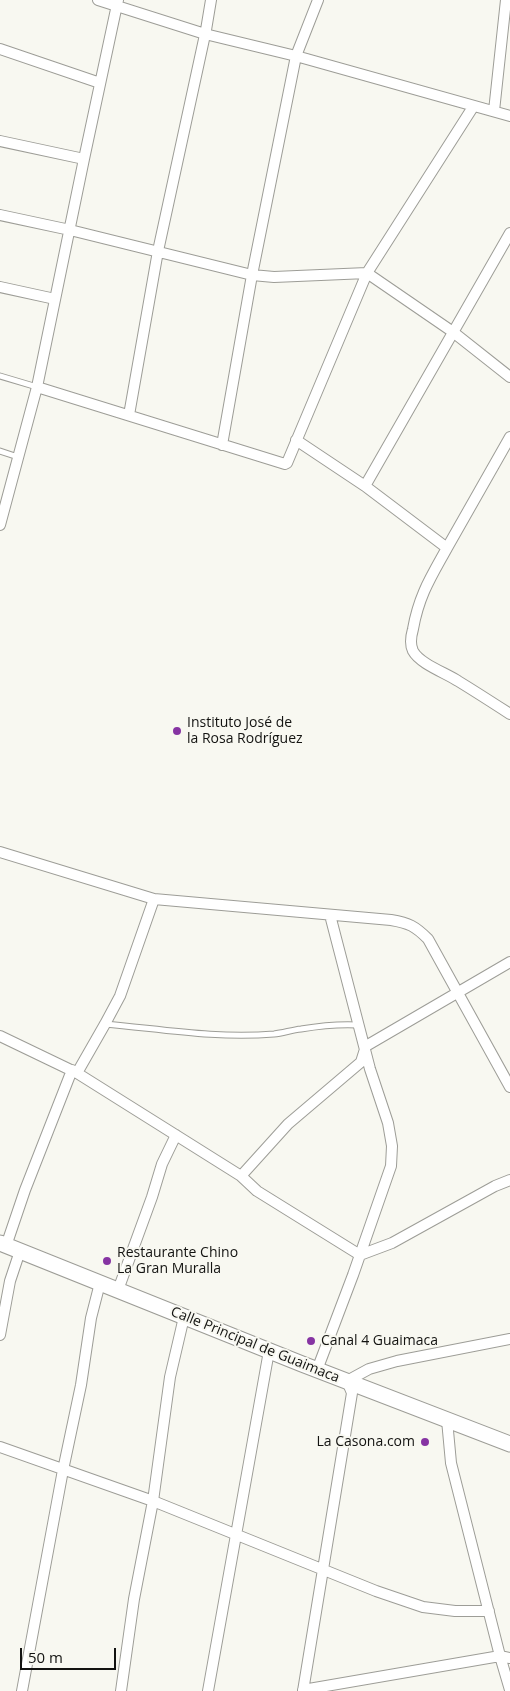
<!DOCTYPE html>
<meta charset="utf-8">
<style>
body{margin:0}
#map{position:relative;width:510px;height:1691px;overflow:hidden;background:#f8f8f1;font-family:"Open Sans",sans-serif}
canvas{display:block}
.scale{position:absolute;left:20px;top:1648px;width:96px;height:22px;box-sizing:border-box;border:2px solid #131311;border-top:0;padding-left:6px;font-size:15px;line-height:18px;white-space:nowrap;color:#131311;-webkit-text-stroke:4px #f8f8f1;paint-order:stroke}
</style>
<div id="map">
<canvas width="510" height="1691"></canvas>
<div class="scale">50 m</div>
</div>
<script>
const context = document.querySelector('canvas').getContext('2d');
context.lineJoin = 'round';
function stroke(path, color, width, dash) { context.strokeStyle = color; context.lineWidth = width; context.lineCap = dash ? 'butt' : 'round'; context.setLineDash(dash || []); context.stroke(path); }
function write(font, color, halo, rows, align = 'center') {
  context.font = font + ' "Open Sans",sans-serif'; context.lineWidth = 4; context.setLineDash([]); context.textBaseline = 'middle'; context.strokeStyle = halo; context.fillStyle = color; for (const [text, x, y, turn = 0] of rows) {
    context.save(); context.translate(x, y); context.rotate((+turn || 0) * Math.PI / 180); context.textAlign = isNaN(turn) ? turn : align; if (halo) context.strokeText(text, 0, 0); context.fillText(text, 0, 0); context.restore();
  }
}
const lane = new Path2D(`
 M0,376L37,387
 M0,451L18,457
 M105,1024C161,1029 217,1039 274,1034C283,1033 292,1030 301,1029C319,1026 339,1024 358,1025`);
const street = new Path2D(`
 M98,0L205,34L296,56L510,116
 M0,49L100,83
 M494,111L506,0
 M0,141L84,159
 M0,215L70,230L252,275L274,277L367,273L453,332L510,377
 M0,287L55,299
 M37,387L285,464L287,463L367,273L473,107
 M129,415L158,251L206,30L211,0
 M296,440L365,486L447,548L510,437
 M222,445L252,275L296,56L318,0
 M365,486L510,233
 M0,525L37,387L84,159L118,0
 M447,548C431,577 419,595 413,629C411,636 410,645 413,651C420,664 446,673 458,681C476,692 493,703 510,714
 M0,852L154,899L391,920C409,923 415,926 428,939L510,1087
 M0,1036L77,1073L241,1176L257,1191L360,1255L392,1243L495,1186L510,1180
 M77,1073L105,1024L120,996L154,899
 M241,1176L288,1124L361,1062L366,1046L510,962
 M6,1246L25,1190L72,1070
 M118,1290L152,1197L162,1164L176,1135
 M0,1335L10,1281L20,1251
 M317,1370L353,1275L391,1166L392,1146L388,1123L370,1069L330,915
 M447,1420L451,1463L500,1656L510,1690
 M0,1447L153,1501L376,1591L423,1607L455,1611H489
 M303,1690L500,1656L510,1658
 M22,1691L63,1470L81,1385L91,1318L100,1283
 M121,1691L134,1599L153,1501L170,1377L184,1317
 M208,1691L269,1351
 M303,1691L352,1393L347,1381L369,1369L397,1361L510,1339`);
const secondary = new Path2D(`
 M0,1243L302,1364L510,1444`);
const markers = [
 [177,731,5,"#8634a3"],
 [107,1261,5,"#8634a3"],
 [311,1341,5,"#8634a3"],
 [425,1442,5,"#8634a3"]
];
const poiNames = [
 ["Instituto José de",187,723],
 ["la Rosa Rodríguez",187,739],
 ["Restaurante Chino",117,1253],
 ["La Gran Muralla",117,1269],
 ["Canal 4 Guaimaca",321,1341],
 ["La Casona.com",415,1442,"right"]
];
const streetNames = [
 ["Calle Principal de Guaimaca",255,1345,22]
];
stroke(lane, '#9d9d97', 7);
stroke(street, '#9d9d97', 12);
stroke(secondary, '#9d9d97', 17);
stroke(lane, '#fff', 5);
stroke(street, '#fff', 10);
stroke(secondary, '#fff', 15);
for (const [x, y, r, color] of markers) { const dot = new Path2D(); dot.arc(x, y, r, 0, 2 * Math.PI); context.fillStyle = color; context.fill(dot); stroke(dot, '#f8f8f1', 2); }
write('14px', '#131311', '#f8f8f1', poiNames, 'left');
write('14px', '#131311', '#f8f8f1', streetNames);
</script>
